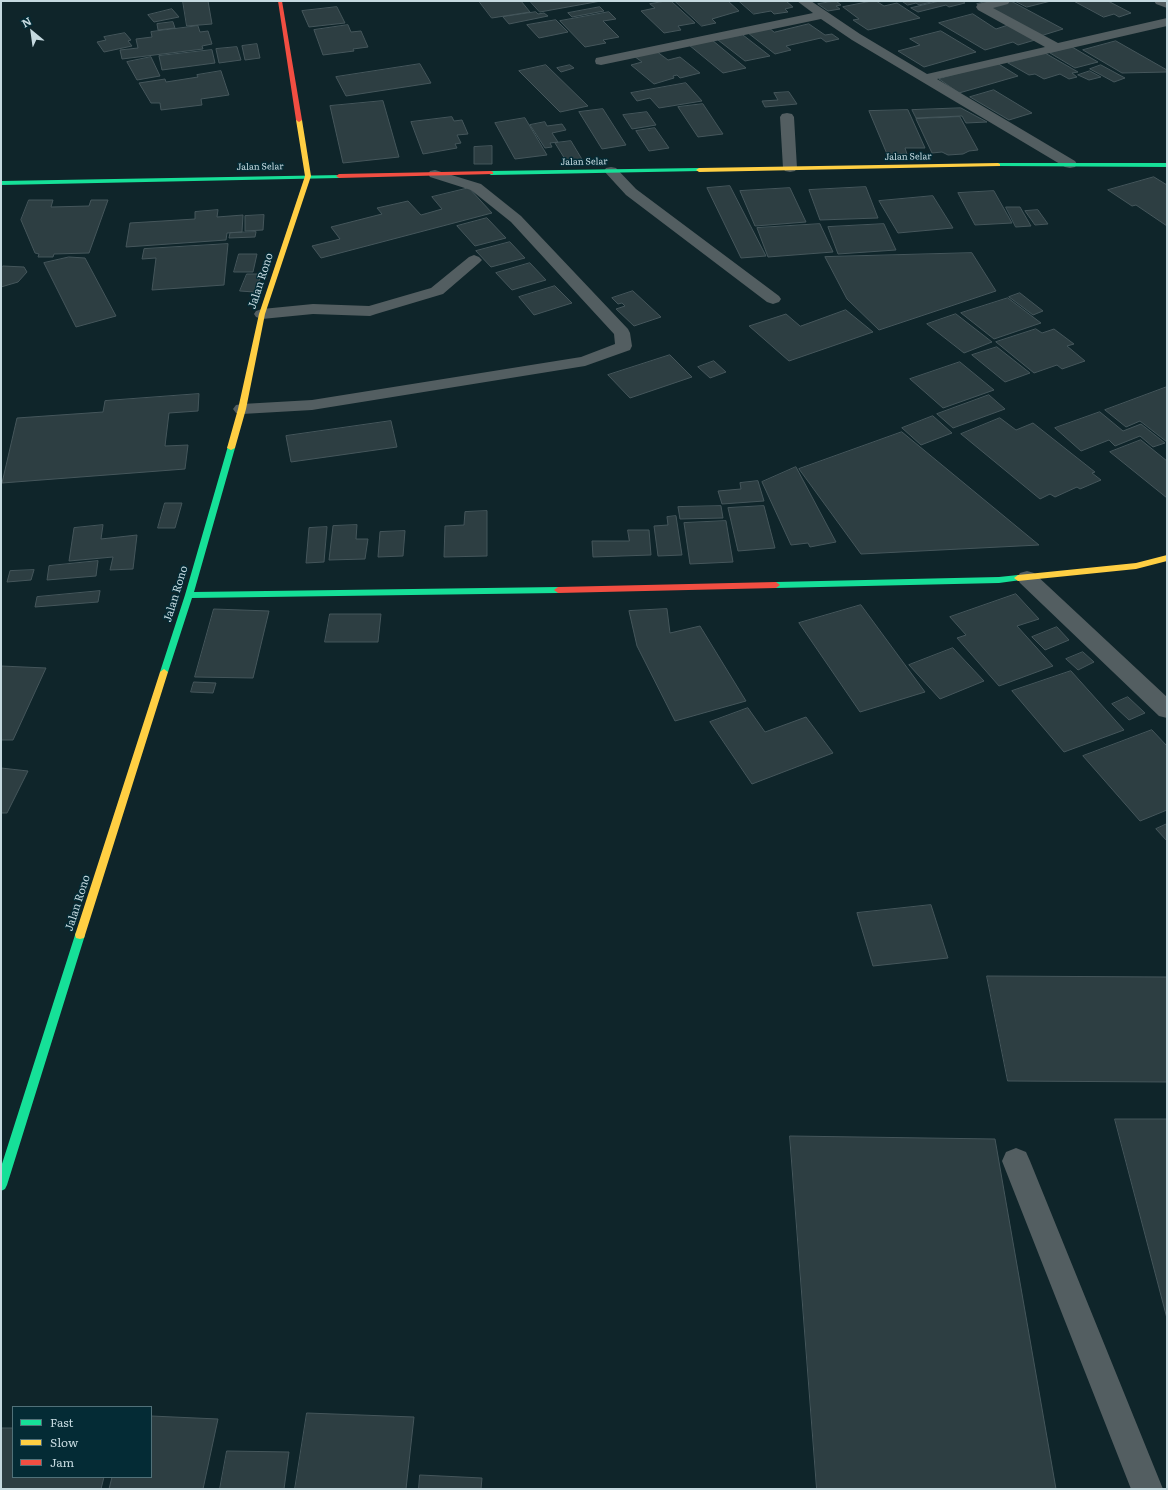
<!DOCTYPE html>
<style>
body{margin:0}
#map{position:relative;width:1168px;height:1490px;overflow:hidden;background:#0f252a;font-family:Literata,serif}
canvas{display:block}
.frame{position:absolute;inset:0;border:2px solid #c5d9df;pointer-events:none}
.legend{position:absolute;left:12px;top:1406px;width:140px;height:72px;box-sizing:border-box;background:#042b35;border:1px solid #517179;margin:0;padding:5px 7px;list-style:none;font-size:12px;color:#c5d9df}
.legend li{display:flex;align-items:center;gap:8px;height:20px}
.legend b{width:20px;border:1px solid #517179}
.north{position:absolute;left:12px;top:12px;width:40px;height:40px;-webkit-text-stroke:3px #042b35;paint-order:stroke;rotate:331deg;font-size:11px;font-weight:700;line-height:16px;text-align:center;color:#c5d9df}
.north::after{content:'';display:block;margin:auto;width:14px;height:18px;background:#c5d9df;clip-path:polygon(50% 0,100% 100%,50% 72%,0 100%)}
</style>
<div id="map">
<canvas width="1168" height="1490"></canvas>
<div class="frame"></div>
<ul class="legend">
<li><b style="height:5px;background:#16e098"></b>Fast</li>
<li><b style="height:5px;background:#ffcf43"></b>Slow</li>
<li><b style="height:5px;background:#f24e42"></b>Jam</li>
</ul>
<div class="north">N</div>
</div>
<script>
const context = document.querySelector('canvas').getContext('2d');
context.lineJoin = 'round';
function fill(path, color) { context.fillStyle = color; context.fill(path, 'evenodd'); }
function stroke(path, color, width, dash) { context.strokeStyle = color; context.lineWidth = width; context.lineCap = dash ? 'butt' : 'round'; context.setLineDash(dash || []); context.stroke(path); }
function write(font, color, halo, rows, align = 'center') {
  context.font = font + ' Literata,serif'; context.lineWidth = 3; context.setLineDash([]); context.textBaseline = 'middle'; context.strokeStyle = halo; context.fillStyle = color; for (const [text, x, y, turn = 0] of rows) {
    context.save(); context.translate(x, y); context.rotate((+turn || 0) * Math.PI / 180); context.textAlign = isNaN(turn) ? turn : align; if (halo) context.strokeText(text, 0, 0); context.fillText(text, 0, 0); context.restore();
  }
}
const building = new Path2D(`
 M183,1H208L212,24L187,26Z
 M479,1H521L530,12L492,18Z
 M530,1H601L540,12Z
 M666,1H671L695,23L678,26L681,30L664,33L641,11L655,8L650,4Z
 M675,1H728L739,11L712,19L716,23L702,26Z
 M739,1H786L793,7L785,9L788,12L774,14L771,11L754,14Z
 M836,1L841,5L836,6L840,9L828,11L818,4Z
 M872,1H876L884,6L897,3L920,18L868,30L853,20L859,19L843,7Z
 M902,1H935L919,5L916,3L908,5Z
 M940,1H962L965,3L949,7L946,5L918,12L911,8Z
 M988,1H1011L1063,29L1037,37L977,4Z
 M1015,1H1051L1027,7Z
 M1074,1H1108L1131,13L1119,17L1114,14L1104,17Z
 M337,7L345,23L309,27L302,11Z
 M600,7L604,11L572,17L568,13Z
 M172,9L179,17L154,22L148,15Z
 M536,12L538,14L544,13L548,16L509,24L503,17Z
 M609,12L616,19L603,21L619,37L603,40L606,43L585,47L560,21Z
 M973,14L996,29L1008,25L1035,40L1018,45L1013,42L985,50L939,23Z
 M556,20L568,32L539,38L527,25Z
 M173,22L175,28L158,30L157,24Z
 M809,24L825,35L832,34L839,39L826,42L821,38L786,46L791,50L775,54L748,33L769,28L774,32Z
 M348,25L351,32L361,31L368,47L353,49L354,51L323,55L314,30Z
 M198,26L200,32L208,31L212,44L202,46L203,49L122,59L120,50L138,48L136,39L152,37L151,32Z
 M941,31L976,52L924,67L898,51L920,45L910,39Z
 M125,33L131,40L128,41L132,46L104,52L97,42L106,40L104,37Z
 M743,35L770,56L745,61L718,40Z
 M712,40L746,68L723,73L689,45Z
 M1116,41L1167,70V72L1122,73L1083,50Z
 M257,44L260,58L245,60L242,46Z
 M237,47L241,60L219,63L216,49Z
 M1072,47L1098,62L1075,68L1050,53Z
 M212,50L215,63L162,70L159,56Z
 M656,51L668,60L680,57L700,73L680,78L677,75L673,76L674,78L654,84L631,65L642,62L634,56Z
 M1045,53L1078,72L1072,73L1077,77L1069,79L1060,74L1044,79L1035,74L1029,75L1008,63Z
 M151,57L160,76L137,80L127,62Z
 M997,63L1018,76L959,93L939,79Z
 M420,64L431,83L346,96L336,77Z
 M546,65L588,106L560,112L519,71Z
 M570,65L574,68L561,72L557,68Z
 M1101,65L1125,78L1114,82L1090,69Z
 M221,71L229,95L201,99L202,105L161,110L160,103H151L139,83L165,79L166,82L198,77L197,75Z
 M1090,71L1101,77L1089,80L1078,75Z
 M686,83L702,101L659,108L650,98L637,101L631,93Z
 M994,90L1032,113L1009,120L970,97Z
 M789,92L797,104L765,107L762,101L778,100L774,93Z
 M383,101L399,157L343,163L330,106Z
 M703,104L723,134L698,137L678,107Z
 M961,108L987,122L966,123L962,116L916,118L912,110Z
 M603,109L626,145L602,149L579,112Z
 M908,110L925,148H905L907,154H887L869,111Z
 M647,112L656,125L632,129L623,115Z
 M452,117L454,121L462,120L468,134L457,135L461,143L455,144L457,148L423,154L411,122Z
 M960,117L978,150L969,151L963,154L948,155L942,152L932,153L916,119Z
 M525,118L547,155L515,159L495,123Z
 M545,122L547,126L562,124L566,130L552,133L558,142L550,143L552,147L545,148L530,125Z
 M655,128L669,148L649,151L636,131Z
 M571,141L583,161L568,164L555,143Z
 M492,146V164H474V147Z
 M1154,177L1167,185V226L1136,205L1132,206L1108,190Z
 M730,186L766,256L741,258L707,188Z
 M866,187L878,218L820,220L809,190Z
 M469,188L492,213L321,258L312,246L340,239L331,227L382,214L377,208L408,201L421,215L442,209L432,197Z
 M790,188L806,222L755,226L740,191Z
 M994,191L1012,223L975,225L958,193Z
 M933,196L953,228L898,233L879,201Z
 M29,200H53L51,207L89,206L91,200H108L89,253L54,254L53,257H38L39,254L35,253L21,220Z
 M1006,207H1020L1031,226L1016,227Z
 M218,210L217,217L243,215L242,232L227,233L226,240L126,247L130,223L195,219V212Z
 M1038,210L1048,224L1035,225L1025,211Z
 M264,215L263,230L245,231V216Z
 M487,218L506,238L475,246L457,226Z
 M820,224L833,252L768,257L757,228Z
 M884,224L896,250L838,254L828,227Z
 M256,232L255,237L229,238L230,233Z
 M510,242L525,258L491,267L476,251Z
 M228,244L224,285L152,290L156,258L142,259L144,249Z
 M972,253L996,291L879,330L847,299L825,257Z
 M239,254H257L253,272H234Z
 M69,257L85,258L116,316L76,327L44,263Z
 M530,263L546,280L512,290L496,273Z
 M3,266L24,267L27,272L18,282L1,287V268Z
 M247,274H262L254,292L240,291Z
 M555,286L572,303L534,315L519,297Z
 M633,291L661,317L634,326L616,309L625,306L622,303L618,304L612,298Z
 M1020,293L1043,311L1033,315L1009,297Z
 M1008,298L1041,323L994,339L961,313Z
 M846,310L873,332L789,361L749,326L786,314L800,326Z
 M956,314L992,342L964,353L927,324Z
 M1036,329L1042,333L1054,329L1074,344L1067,346L1085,361L1062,369L1057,365L1034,373L996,342Z
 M997,347L1030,373L1005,382L972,355Z
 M670,355L692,377L630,398L608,375Z
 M714,361L726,372L710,378L698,367Z
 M960,362L994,390L943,408L910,379Z
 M1167,387V442L1140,421L1126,427L1105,410Z
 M199,394L198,411L169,413L165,446L188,445L185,469L2,483L17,418L103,412L105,401Z
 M989,395L1005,409L953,428L937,414Z
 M1100,412L1123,431L1141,424L1165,443L1153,447L1140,436L1115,446L1109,440L1081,451L1055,428Z
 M933,416L952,433L921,445L902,428Z
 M1000,418L1016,430L1033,423L1095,472L1092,473L1101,480L1080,489L1077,487L1055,497L1050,494L1040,499L961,434Z
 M391,421L397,447L291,462L286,436Z
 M902,432L1039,545L861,554L799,469Z
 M1141,440L1167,461V498L1110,452Z
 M796,467L836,542L810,547L808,543L791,545L762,482Z
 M758,481L764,501L722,504L718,491L741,489L740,483Z
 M165,503H182L175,528H158Z
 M721,506L723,518L680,519L678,507Z
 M764,506L775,548L738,551L728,508Z
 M487,511V556L444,557L445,526L464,525L465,512Z
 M676,516L682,555L658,556L654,526L668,525L667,517Z
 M726,521L733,562L690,564L684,523Z
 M103,525L101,539L137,535L133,569L110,570L113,557L69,561L74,528Z
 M357,525L356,539H368L365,559L329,560L333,526Z
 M327,527L324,562L306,563L309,528Z
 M628,530H649L651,555L593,557L592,541H629Z
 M405,531L403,556L378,557L380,532Z
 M98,561L96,576L47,580L49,566Z
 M34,570L31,580L7,582L10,571Z
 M100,591L98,602L35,607L37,597Z
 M1016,594L1039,619L1017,626L1053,666L999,686L957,638L966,635L950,617Z
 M861,605L925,692L860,712L799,623Z
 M214,609L269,611L253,678L195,677Z
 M667,609L670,633L700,626L746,701L675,721L637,646L629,611Z
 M330,614H381L378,642H325Z
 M1057,627L1069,640L1045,650L1032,637Z
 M953,648L984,681L940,699L909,665Z
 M1083,652L1094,662L1078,670L1066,659Z
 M1,666L46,668L13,740H1Z
 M1071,671L1124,730L1064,752L1012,691Z
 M194,682L216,683L213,693L191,692Z
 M1128,697L1145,713L1129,720L1112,704Z
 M748,708L765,732L806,717L833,753L752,784L710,722Z
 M1152,730L1167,746V810L1140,821L1083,756Z
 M1,768L28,771L7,813H1Z
 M1167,824V841L1156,829Z
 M931,905L948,958L873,966L857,913Z
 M987,976L1167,977V1082L1008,1081Z
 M1115,1119H1167V1318Z
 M790,1136L995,1139L1056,1489H817Z
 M307,1413L414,1417L406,1489H295Z
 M151,1416L218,1419L203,1489H109L112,1477H151Z
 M1,1428H13V1477H104L101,1489H1Z
 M227,1451L289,1452L284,1489H220Z
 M420,1475L482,1478L481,1489H419Z`);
const lane = new Path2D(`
 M787,113L792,114L794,117L797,168L795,171L790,172L785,171L783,168L780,117L782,114Z
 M611,167L616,168L636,189L779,296L781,299L779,302L773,304L767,302L626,195L604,171L606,168Z
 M435,170L481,184L521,216L628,329L630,333L632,346L630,350L585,366L312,410L242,414L236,413L233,409L236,405L242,404L312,400L581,357L615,344L614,334L511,222L471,190L430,177L428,174L430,171Z
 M474,255L479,257L482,260L479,263L443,294L376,314L370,316L313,314L262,319L256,317L254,314L256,311L262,309L313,304L369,306L431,288L469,257Z
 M1016,1148L1026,1152L1030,1161L1163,1489H1131L1002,1161L1006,1152Z`);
const street = new Path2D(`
 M797,1H811L860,34L927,74L1045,47L978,10L976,7L978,4L990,1H1010L1008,4L993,8L1058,43L1167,18V26L937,79L1075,161L1077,164L1075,167L1070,168L1065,167L852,40L821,19L601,65L596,64L595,61L596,58L601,57L813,13Z
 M1154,1H1167V8L1156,4Z
 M1027,571L1034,573L1167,697V718L1159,716L1020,583L1017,578L1020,573Z`);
const fast = new Path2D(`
 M998,163H1167V167L996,166V164Z
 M699,168L701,169V171L491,175L488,173L491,171Z
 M341,175V177L339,178L1,185V181Z
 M228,446H234L235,448L194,592L558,587L562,590L558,593L192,598L168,672L164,675L161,674L160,672L185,595Z
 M1018,575L1021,576L1022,578L1021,580L999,583L776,588L772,585L776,582L999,577Z
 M80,931L84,932L85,935L7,1185L5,1189L1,1191V1167L75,935L76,932Z`);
const slow = new Path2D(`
 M299,118L302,120L311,176L265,314L246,409L235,448L231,450L227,448L238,409L259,314L305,176L296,120Z
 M998,163L1000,164V166L699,172L696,170L699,168Z
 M1167,555V561L1136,569L1018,581L1014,578L1018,575L1136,563Z
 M164,669L168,672L85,935L84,938L80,939L76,938L75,935L160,672Z`);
const jam = new Path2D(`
 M278,1H282L302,120L299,122L296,120Z
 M491,171L493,172V174L339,178L336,176L339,174Z
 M776,582L780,585L776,588L558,593L554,590L558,587Z`);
const farStreetnames = [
 ["Jalan Selar",908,157,-1],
 ["Jalan Selar",584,162,-1],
 ["Jalan Selar",260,167,-1]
];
const streetNames = [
 ["Jalan Rono",261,281,-72],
 ["Jalan Rono",176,594,-73],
 ["Jalan Rono",78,903,-72]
];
fill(building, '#2d3e42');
stroke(building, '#45565b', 1);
fill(lane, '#535e61');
fill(street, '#535e61');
fill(fast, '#16e098');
fill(slow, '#ffcf43');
fill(jam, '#f24e42');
write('9px', '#c5d9df', '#042b35', farStreetnames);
write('11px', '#c5d9df', '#042b35', streetNames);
</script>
